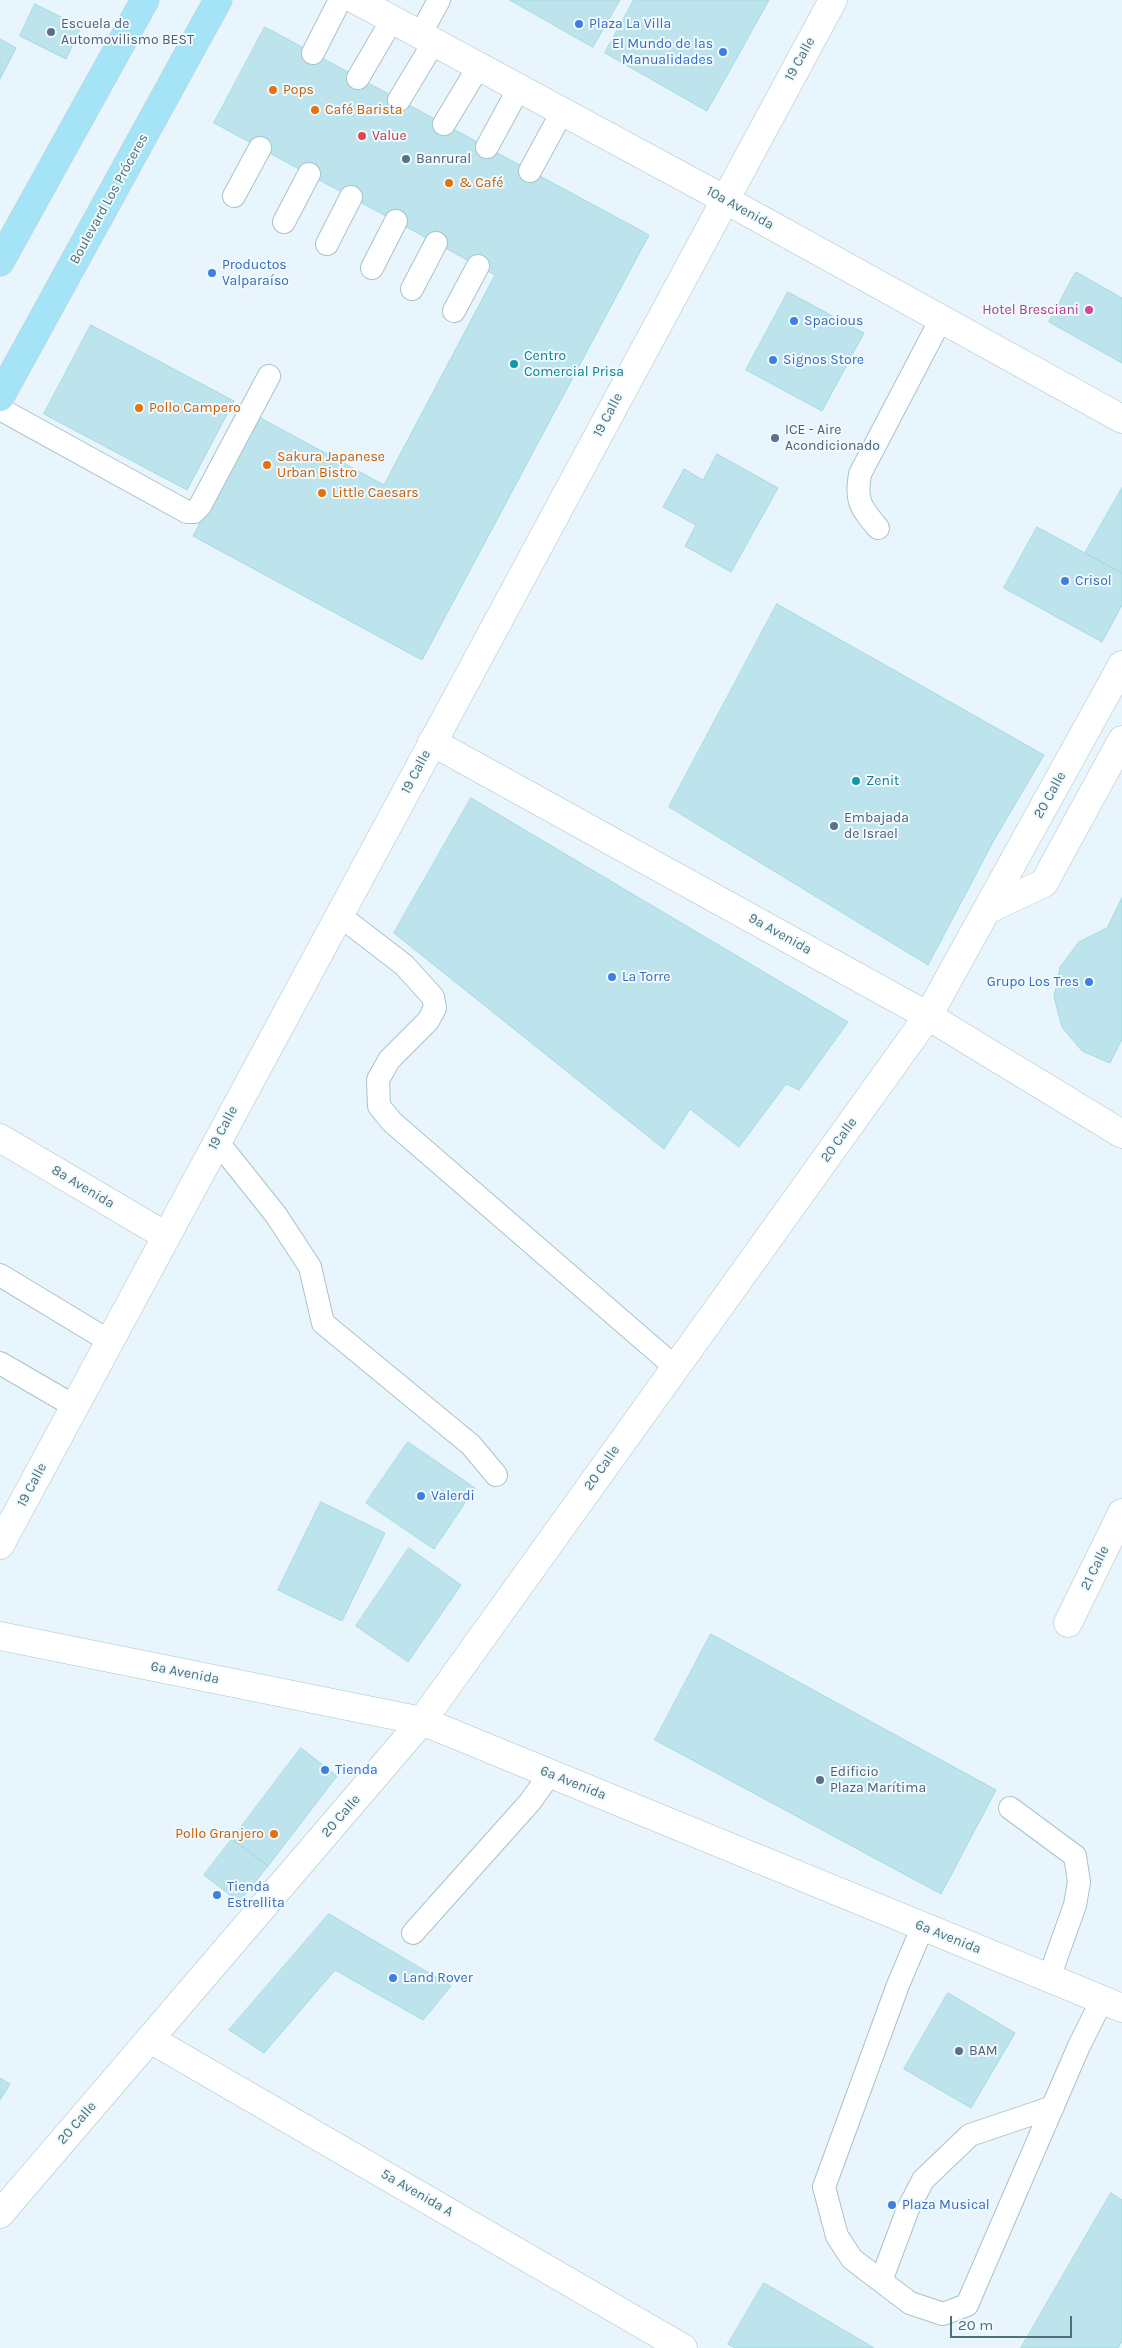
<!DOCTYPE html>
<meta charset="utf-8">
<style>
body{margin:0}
#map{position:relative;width:1122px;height:2348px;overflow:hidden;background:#e9f5fc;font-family:Karla,sans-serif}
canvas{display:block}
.scale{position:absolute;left:950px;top:2316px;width:122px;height:22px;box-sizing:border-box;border:2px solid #4d7176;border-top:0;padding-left:6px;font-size:15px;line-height:18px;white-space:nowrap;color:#4d7176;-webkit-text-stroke:4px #f0f9fe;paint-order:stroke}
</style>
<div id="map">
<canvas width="1122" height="2348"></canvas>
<div class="scale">20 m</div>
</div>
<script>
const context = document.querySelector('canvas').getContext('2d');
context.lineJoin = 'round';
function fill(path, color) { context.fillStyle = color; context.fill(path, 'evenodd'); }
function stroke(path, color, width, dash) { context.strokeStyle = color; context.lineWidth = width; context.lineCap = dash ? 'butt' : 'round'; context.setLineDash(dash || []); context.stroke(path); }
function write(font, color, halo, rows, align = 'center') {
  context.font = font + ' Karla,sans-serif'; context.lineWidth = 4; context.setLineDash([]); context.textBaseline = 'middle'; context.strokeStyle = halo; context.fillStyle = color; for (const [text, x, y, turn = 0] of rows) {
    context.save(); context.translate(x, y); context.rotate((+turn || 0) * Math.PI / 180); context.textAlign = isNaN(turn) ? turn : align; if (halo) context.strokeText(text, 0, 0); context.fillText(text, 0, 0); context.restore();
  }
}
const building = new Path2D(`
 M510,0H620L593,47Z
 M634,0H769L707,111L605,53Z
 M35,4L81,27L66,59L20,36Z
 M265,27L649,235L422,660L193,536L257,416L384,485L495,275L214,123Z
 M0,39L16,48L0,79Z
 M1076,272L1122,298V363L1049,322Z
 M788,292L864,333L822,411L746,370Z
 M91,325L234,401L187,490L44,414Z
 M717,454L778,488L731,572L685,546L696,525L663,507L684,469L703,480Z
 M1122,488V573L1085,553Z
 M1037,527L1122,573V605L1102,642L1004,588Z
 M777,604L1044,755L994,840L928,965L669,807Z
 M471,798L848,1022L799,1090L786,1084L739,1147L690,1109L664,1149L394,933Z
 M1122,898V1039L1110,1063L1082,1051L1062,1027L1054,997L1060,967L1079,942L1107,928Z
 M408,1442L475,1488L434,1549L366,1503Z
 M321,1502L385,1533L342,1621L278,1590Z
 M409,1548L461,1585L408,1662L356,1626Z
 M711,1634L996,1790L941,1894L655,1740Z
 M301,1748L337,1776L268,1866L232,1839Z
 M232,1839L268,1866L239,1902L204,1875Z
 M329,1914L451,1986L423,2020L335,1970L264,2053L229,2030Z
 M948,1993L1015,2033L971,2108L904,2069Z
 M0,2078L10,2084L0,2100Z
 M1111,2193L1122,2200V2341L1118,2348H1021Z
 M764,2283L874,2348H735L728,2344Z`);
const service = new Path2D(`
 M420,35L439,0
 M313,53L340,0
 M358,78L392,20
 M399,100L434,42
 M444,124L479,66
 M487,147L519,88
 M530,171L562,112
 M234,196L260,148
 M284,222L309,174
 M327,244L351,197
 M372,268L396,221
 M412,289L436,243
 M454,311L478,266
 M0,409L187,512H194L200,506L269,376
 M878,528C861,508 855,501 860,474L941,319
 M339,915L404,965L433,997L435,1008L428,1021L389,1060L378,1080L379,1106L392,1122L675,1367
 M217,1141L276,1215L310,1267L323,1323L471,1445L496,1475
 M0,1275L109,1341
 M0,1363L74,1406
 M1010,1808L1075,1856L1079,1882L1075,1905L1049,1978
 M923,1926L898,1985L824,2187L837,2236L852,2259L910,2303L943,2314L967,2305L1079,2046L1102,2000
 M413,1933L530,1802L550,1774
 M881,2281L908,2209L923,2180L970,2135L1053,2107`);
const minor = new Path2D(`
 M356,0L724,199L1122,419
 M432,742L928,1016L1122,1134
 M0,1138L166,1236
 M1068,1623L1122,1513
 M150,2039L683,2348`);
const tertiary = new Path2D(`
 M987,910L1044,883L1122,740
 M0,1545L833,0
 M0,1636L422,1721L1122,2008
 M0,2214L422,1721L928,1016L1122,665`);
const trunk = new Path2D(`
 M0,262L145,0
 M0,397L218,0`);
const markers = [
 [579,24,5,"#3f7fe0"],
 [51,32,5,"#5c6f8a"],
 [723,52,5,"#3f7fe0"],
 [273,90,5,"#e8710a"],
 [315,110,5,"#e8710a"],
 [362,136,5,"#e0444e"],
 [406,159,5,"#5c6f8a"],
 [449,183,5,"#e8710a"],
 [212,273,5,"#3f7fe0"],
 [1089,310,5,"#d1479c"],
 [794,321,5,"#3f7fe0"],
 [773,360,5,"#3f7fe0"],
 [514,364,5,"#0f9aa8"],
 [139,408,5,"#e8710a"],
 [775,438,5,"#5c6f8a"],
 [267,465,5,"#e8710a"],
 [322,493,5,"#e8710a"],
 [1065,581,5,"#3f7fe0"],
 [856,781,5,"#0f9aa8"],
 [834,826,5,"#5c6f8a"],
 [612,977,5,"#3f7fe0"],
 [1089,982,5,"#3f7fe0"],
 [421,1496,5,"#3f7fe0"],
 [325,1770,5,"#3f7fe0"],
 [820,1780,5,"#5c6f8a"],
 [274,1834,5,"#e8710a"],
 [217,1895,5,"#3f7fe0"],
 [393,1978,5,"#3f7fe0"],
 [959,2051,5,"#5c6f8a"],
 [892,2205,5,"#3f7fe0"]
];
const serviceNames = [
 ["Escuela de",61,24],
 ["Automovilismo BEST",61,40],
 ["Banrural",416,159],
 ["ICE - Aire",785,430],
 ["Acondicionado",785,446],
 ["Embajada",844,818],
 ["de Israel",844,834],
 ["Edificio",830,1772],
 ["Plaza Marítima",830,1788],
 ["BAM",969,2051]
];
const shopNames = [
 ["Plaza La Villa",589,24],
 ["El Mundo de las",713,44,"right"],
 ["Manualidades",713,60,"right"],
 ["Productos",222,265],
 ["Valparaíso",222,281],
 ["Spacious",804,321],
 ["Signos Store",783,360],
 ["Crisol",1075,581],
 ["La Torre",622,977],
 ["Grupo Los Tres",1079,982,"right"],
 ["Valerdi",431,1496],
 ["Tienda",335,1770],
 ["Tienda",227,1887],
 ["Estrellita",227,1903],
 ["Land Rover",403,1978],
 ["Plaza Musical",902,2205]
];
const streetNames = [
 ["19 Calle",800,59,-61],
 ["Boulevard Los Próceres",109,199,-61],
 ["10a Avenida",740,208,29],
 ["19 Calle",608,415,-62],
 ["19 Calle",416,772,-62],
 ["20 Calle",1050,795,-61],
 ["9a Avenida",780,934,29],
 ["19 Calle",223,1128,-62],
 ["20 Calle",839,1140,-54],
 ["8a Avenida",83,1187,31],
 ["20 Calle",602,1468,-55],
 ["19 Calle",32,1485,-62],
 ["21 Calle",1095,1568,-64],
 ["6a Avenida",185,1673,11],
 ["6a Avenida",573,1783,22],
 ["20 Calle",341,1816,-49],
 ["6a Avenida",948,1937,22],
 ["20 Calle",77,2123,-49],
 ["5a Avenida A",417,2193,30]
];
const foodNames = [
 ["Pops",283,90],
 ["Café Barista",325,110],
 ["& Café",459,183],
 ["Pollo Campero",149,408],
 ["Sakura Japanese",277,457],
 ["Urban Bistro",277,473],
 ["Little Caesars",332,493],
 ["Pollo Granjero",264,1834,"right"]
];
const healthNames = [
 ["Value",372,136]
];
const hotelNames = [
 ["Hotel Bresciani",1079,310]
];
const cultureNames = [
 ["Centro",524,356],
 ["Comercial Prisa",524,372],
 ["Zenit",866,781]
];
fill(building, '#bde4ec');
stroke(building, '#a3dae3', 1);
stroke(service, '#a9c3c9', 24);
stroke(minor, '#a9c3c9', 29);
stroke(tertiary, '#a9c3c9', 29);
stroke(trunk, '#c6d2d3', 29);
stroke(service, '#fff', 22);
stroke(minor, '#fff', 28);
stroke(tertiary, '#fff', 28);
stroke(trunk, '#a4e4f6', 28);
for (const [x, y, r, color] of markers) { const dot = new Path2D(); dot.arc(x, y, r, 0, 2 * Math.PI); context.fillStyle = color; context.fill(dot); stroke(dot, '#f0f9fe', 2); }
write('14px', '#4e5e75', '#f0f9fe', serviceNames, 'left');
write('14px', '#366cbe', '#f0f9fe', shopNames, 'left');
write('14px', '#4d7176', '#f0f9fe', streetNames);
write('14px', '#c56008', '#f0f9fe', foodNames, 'left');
write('14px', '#be3a42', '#f0f9fe', healthNames, 'left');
write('14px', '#b23c85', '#f0f9fe', hotelNames, 'right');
write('14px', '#0d838f', '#f0f9fe', cultureNames, 'left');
</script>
